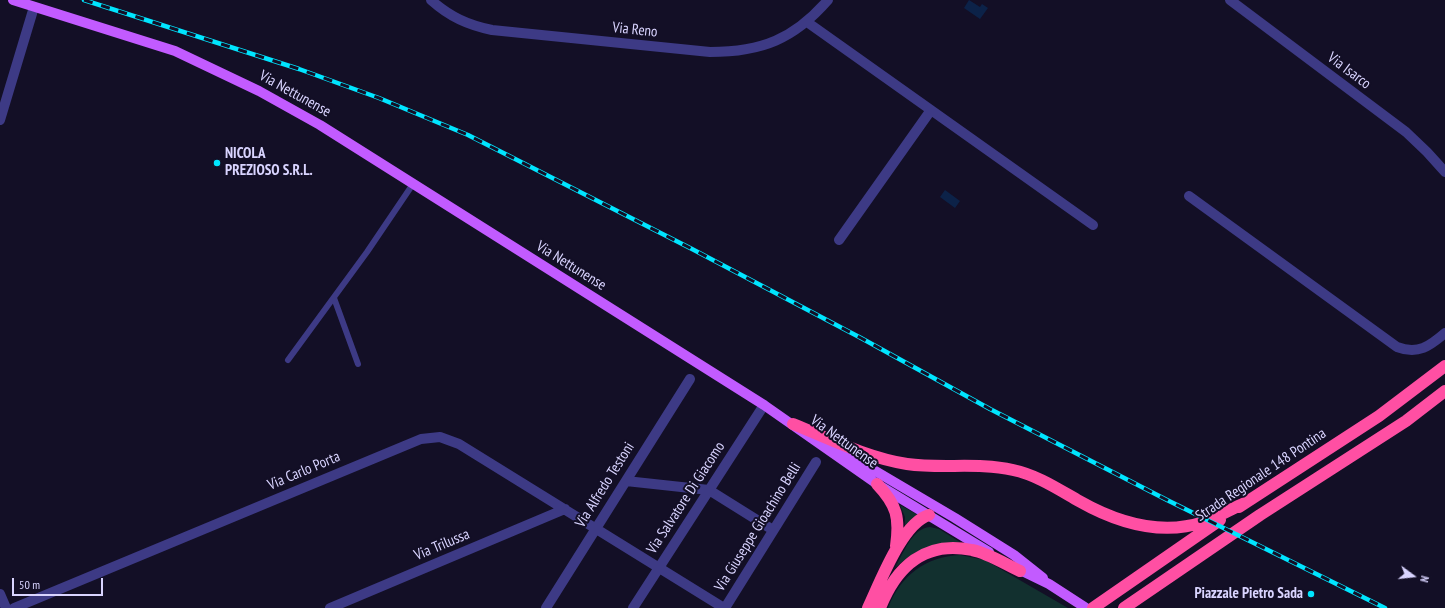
<!DOCTYPE html>
<style>
body{margin:0}
#map{position:relative;width:1445px;height:608px;overflow:hidden;background:#130f26;font-family:"PT Sans Narrow",sans-serif}
canvas{display:block}
.north{position:absolute;left:1393px;top:556px;width:40px;height:40px;-webkit-text-stroke:3px #130f26;paint-order:stroke;rotate:105deg;font-size:11px;font-weight:700;line-height:16px;text-align:center;color:#d9d4ff}
.north::after{content:'';display:block;margin:auto;width:14px;height:18px;background:#d9d4ff;clip-path:polygon(50% 0,100% 100%,50% 72%,0 100%)}
.scale{position:absolute;left:12px;top:578px;width:91px;height:18px;box-sizing:border-box;border:2px solid #d9d4ff;border-top:0;padding-left:5px;font-size:12px;line-height:14px;white-space:nowrap;color:#d9d4ff;-webkit-text-stroke:3px #130f26;paint-order:stroke}
</style>
<div id="map">
<canvas width="1445" height="608"></canvas>
<div class="north">N</div>
<div class="scale">50 m</div>
</div>
<script>
const context = document.querySelector('canvas').getContext('2d');
context.lineJoin = 'round';
function fill(path, color) { context.fillStyle = color; context.fill(path, 'evenodd'); }
function stroke(path, color, width, dash) { context.strokeStyle = color; context.lineWidth = width; context.lineCap = dash ? 'butt' : 'round'; context.setLineDash(dash || []); context.stroke(path); }
function write(font, color, halo, rows, align = 'center') {
  context.font = font + ' "PT Sans Narrow",sans-serif'; context.lineWidth = 4; context.setLineDash([]); context.textBaseline = 'middle'; context.strokeStyle = halo; context.fillStyle = color; for (const [text, x, y, turn = 0] of rows) {
    context.save(); context.translate(x, y); context.rotate((+turn || 0) * Math.PI / 180); context.textAlign = isNaN(turn) ? turn : align; if (halo) context.strokeText(text, 0, 0); context.fillText(text, 0, 0); context.restore();
  }
}
const green = new Path2D(`
 M900,505L918,515L905,527V517Z
 M930,527L939,529L963,544C929,547 922,544 895,568C903,554 912,528 930,527Z
 M960,555L985,560L1068,608H888C901,575 925,557 960,555Z`);
const water = new Path2D(`
 M969,0L980,7L982,4L988,8L980,19L964,8Z
 M945,190L960,201L955,208L940,197Z`);
const lane = new Path2D(`
 M334,298L358,364
 M288,360L367,252L413,184`);
const street = new Path2D(`
 M431,0C450,17 468,25 492,30L710,52C762,52 794,39 828,0
 M1230,0L1406,132L1427,152L1445,172
 M807,22L1093,225
 M0,120L34,7
 M1189,196L1397,347C1418,355 1430,346 1445,333
 M839,240L931,110
 M626,481L709,490L773,530
 M0,594L6,608
 M14,608L421,439L440,437L459,444L724,608
 M330,608L565,509
 M546,608L690,379
 M633,608L764,405
 M725,608L816,462`);
const primary = new Path2D(`
 M13,0L175,51L259,91L320,125L764,405L877,484L989,552
 M833,446L955,518L1014,555L1043,578
 M1014,567L1049,584L1086,608`);
const highway = new Path2D(`
 M793,424C830,439 868,458 907,464C942,469 978,462 1013,470C1037,475 1058,489 1079,501C1116,522 1161,536 1204,522C1218,517 1231,509 1245,503
 M877,484C897,505 900,518 896,546
 M1239,507L1379,416L1445,366
 M868,608C880,583 902,523 929,515
 M880,608C896,567 925,540 972,550C988,553 1005,564 1020,571
 M1093,608L1220,520
 M1124,608L1260,515L1406,421L1445,391`);
const rail = new Path2D(`
 M84,0L299,69L379,98L468,135L692,249L861,338L990,409L1167,500L1385,608`);
const markers = [
 [217,163,4,"#00e5ff"],
 [1311,594,4,"#00e5ff"]
];
const streetNames = [
 ["Via Reno",635,30,6],
 ["Via Isarco",1349,71,37],
 ["Via Nettunense",295,94,29],
 ["Via Nettunense",571,266,32],
 ["Via Nettunense",844,442,36],
 ["Via Carlo Porta",304,471,-23],
 ["Strada Regionale 148 Pontina",1261,475,-34],
 ["Via Alfredo Testoni",605,485,-58],
 ["Via Salvatore Di Giacomo",686,498,-57],
 ["Via Giuseppe Gioachino Belli",758,527,-58],
 ["Via Trilussa",442,545,-23]
];
const poiNames = [
 ["NICOLA",225,154],
 ["PREZIOSO S.R.L.",225,171],
 ["Piazzale Pietro Sada",1303,594,"right"]
];
fill(green, '#12302f');
fill(water, '#0c2248');
stroke(lane, '#3d3a85', 6);
stroke(street, '#3d3a85', 10);
stroke(primary, '#c25bff', 10);
stroke(highway, '#ff4fa3', 12);
stroke(rail, '#00e5ff', 4.5);
stroke(rail, '#130f26', 3, [9]);
for (const [x, y, r, color] of markers) { const dot = new Path2D(); dot.arc(x, y, r, 0, 2 * Math.PI); context.fillStyle = color; context.fill(dot); stroke(dot, '#130f26', 1.5); }
write('15px', '#d9d4ff', '#130f26', streetNames);
write('bold 15px', '#d9d4ff', '#130f26', poiNames, 'left');
</script>
